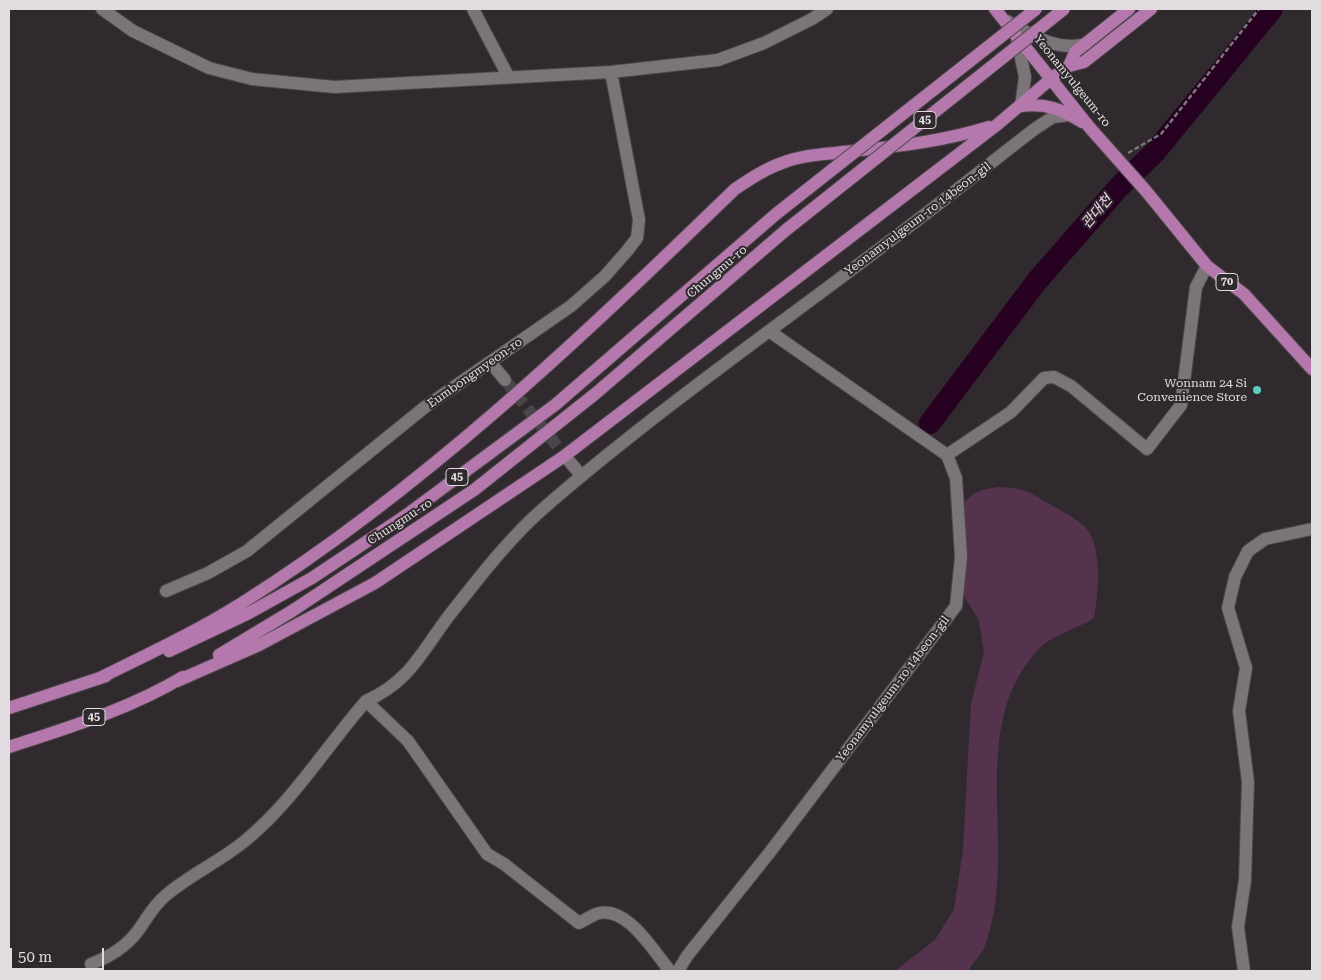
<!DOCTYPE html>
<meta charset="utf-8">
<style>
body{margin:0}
#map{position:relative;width:1321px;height:980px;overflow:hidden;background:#302a2e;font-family:"Roboto Serif",serif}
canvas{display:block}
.frame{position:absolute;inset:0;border:10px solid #e0dcdf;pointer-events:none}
.scale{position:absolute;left:10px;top:948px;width:94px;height:22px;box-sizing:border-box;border:2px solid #e0dcdf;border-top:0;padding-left:6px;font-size:15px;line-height:18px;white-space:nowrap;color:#e0dcdf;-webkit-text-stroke:4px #302a2e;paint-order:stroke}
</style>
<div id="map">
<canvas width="1321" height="980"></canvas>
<div class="frame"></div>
<div class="scale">50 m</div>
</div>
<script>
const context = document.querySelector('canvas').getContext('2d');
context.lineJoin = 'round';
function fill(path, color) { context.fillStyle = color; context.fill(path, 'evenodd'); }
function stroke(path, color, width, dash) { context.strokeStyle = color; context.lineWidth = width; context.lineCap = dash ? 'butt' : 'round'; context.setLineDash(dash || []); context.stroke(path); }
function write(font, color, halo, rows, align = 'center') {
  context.font = font + ' "Roboto Serif","Noto Sans KR",serif'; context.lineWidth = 4; context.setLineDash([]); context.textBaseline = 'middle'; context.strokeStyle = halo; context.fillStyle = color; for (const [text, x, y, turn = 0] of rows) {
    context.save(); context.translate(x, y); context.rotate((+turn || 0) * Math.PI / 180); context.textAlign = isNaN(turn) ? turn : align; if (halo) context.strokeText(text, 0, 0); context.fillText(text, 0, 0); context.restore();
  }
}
const green = new Path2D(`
 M998,487C1025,488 1028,492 1051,505C1064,512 1076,518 1086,528C1103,547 1098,594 1094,618C1079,628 1053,635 1041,647C963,725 1020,849 986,943C983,953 973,962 968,971H895L935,940L954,909L963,850L971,704L984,652L979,621L963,594L965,502C974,491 984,489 998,487Z`);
const river = new Path2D(`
 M930,423L1037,281L1119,187L1155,152L1272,9`);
const minorTunnel = new Path2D(`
 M505,380L569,461`);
const path = new Path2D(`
 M1128,153L1161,134L1259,9`);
const minor = new Path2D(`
 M102,9L133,31L209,68L252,79L334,87L611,72L718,60L764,43L812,19L827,9
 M473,9L508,76
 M1007,21C1032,35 1056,52 1086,44
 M1016,34L1025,77L1021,106
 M491,363L505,380
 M947,455L1011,412L1044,378L1054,377L1071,386L1147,449L1181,405L1196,287L1207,266
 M569,461L582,476
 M166,591L208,573L247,551L425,407L571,306L605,276L627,251L637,238L639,220L611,72
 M366,701L408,741L487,854L504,864L579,923C585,920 591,916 596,914C626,903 654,952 670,971
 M91,964C109,957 125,948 137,932C147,919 152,907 165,896C189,875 221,861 246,840C293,801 326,747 366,701C409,682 421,653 448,617C478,579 509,538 545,507C657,410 778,326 895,237C943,201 989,164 1036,128L1053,117L1070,115
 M678,971L687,956L770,852L956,606L961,557L956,478L947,455L769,331
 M1244,971L1238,927L1245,880L1248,782L1239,711L1246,668L1228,608L1235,577L1248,551L1265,539L1312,529`);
const major = new Path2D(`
 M995,9L1090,128L1146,191L1207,266L1244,294L1312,369
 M1069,66L1075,52L1129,9
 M1021,106C1046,103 1061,109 1082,122
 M169,651L249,613L312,578L405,516L555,405L776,214
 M219,655L292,611L474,490L595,394L786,230
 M98,679C146,655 196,632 242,603C424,488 581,338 735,189C750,179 765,169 782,163C804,154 830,154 853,151C900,146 944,141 989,127
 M177,681L259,645L375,583L563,457L998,124L1052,78L1069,66L1084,62L1151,9
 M9,708L106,676
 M9,747C67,728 130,709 183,677`);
const majorBridge = new Path2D(`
 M776,214L1036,9
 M786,230L1064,9`);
const markers = [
 [1257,390,5,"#5acebe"]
];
const shields = [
 [925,120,22],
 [1227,282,22],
 [457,477,22],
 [94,717,22]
];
const shieldNames = [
 ["45",925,120],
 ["70",1227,282],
 ["45",457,477],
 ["45",94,717]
];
const streetNames = [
 ["Yeonamyulgeum-ro",1072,81,51],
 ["Yeonamyulgeum-ro 14beon-gil",918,219,-37],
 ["Chungmu-ro",717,272,-40],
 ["Eumbongmyeon-ro",475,373,-35],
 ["Chungmu-ro",400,522,-33],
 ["Yeonamyulgeum-ro 14beon-gil",893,689,-53]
];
const poiNames = [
 ["Wonnam 24 Si",1247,383],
 ["Convenience Store",1247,397]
];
const waterNames = [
 ["관대천",1097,212,-49]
];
fill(green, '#55334f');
stroke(river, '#260122', 22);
stroke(minorTunnel, '#4a4549', 12, [12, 6]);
stroke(minor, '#4c474b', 14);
stroke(major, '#4c474b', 14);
stroke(path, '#7c777b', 2.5, [5, 2.5]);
stroke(minor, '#7b757a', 12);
stroke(major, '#b578ac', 12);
stroke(majorBridge, '#4c474b', 14, []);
stroke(majorBridge, '#b578ac', 12);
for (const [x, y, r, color] of markers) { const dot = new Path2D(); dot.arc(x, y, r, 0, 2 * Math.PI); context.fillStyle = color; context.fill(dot); stroke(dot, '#302a2e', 2); }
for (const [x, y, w] of shields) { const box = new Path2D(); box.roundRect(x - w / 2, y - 8.5, w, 17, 4); context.fillStyle = '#302a2e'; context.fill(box); stroke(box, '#e0dcdf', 1); }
write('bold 11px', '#e0dcdf', null, shieldNames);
write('12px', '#e0dcdf', '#302a2e', streetNames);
write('12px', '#e0dcdf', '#302a2e', poiNames, 'right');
write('italic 14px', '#f7d5f0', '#302a2e', waterNames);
</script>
